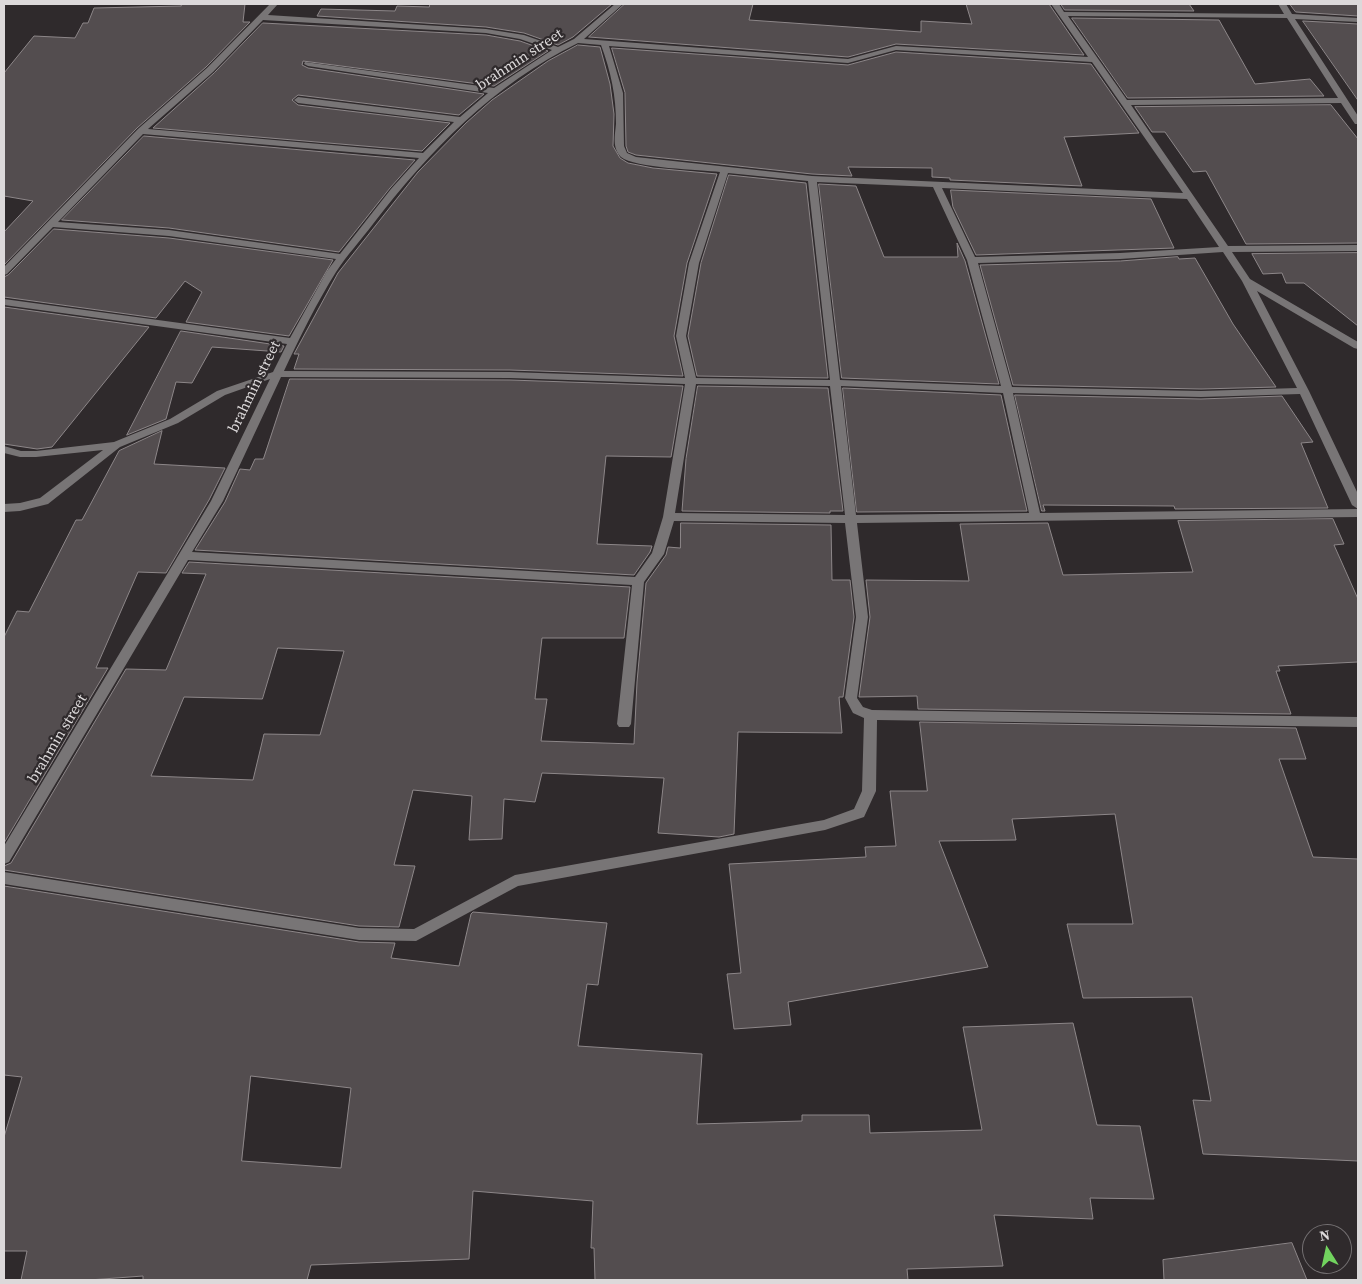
<!DOCTYPE html>
<style>
body{margin:0}
#map{position:relative;width:1362px;height:1284px;overflow:hidden;background:#2f2a2c;font-family:"Source Serif 4",serif}
canvas{display:block}
.frame{position:absolute;inset:0;border:5px solid #dcd9da;pointer-events:none}
.north{position:absolute;left:1302px;top:1224px;width:50px;height:50px;box-sizing:border-box;background:#2f2a2c;border:1px solid #747072;border-radius:50%;rotate:350deg;font-size:14px;font-weight:700;line-height:20px;text-align:center;color:#dcd9da}
.north::after{content:'';display:block;margin:auto;width:18px;height:22px;background:#71d35e;clip-path:polygon(50% 0,100% 100%,50% 72%,0 100%)}
</style>
<div id="map">
<canvas width="1362" height="1284"></canvas>
<div class="frame"></div>
<div class="north">N</div>
</div>
<script>
const context = document.querySelector('canvas').getContext('2d');
context.lineJoin = 'round';
function fill(path, color) { context.fillStyle = color; context.fill(path, 'evenodd'); }
function stroke(path, color, width, dash) { context.strokeStyle = color; context.lineWidth = width; context.lineCap = dash ? 'butt' : 'round'; context.setLineDash(dash || []); context.stroke(path); }
function write(font, color, halo, rows, align = 'center') {
  context.font = font + ' "Source Serif 4",serif'; context.lineWidth = 4.5; context.setLineDash([]); context.textBaseline = 'middle'; context.strokeStyle = halo; context.fillStyle = color; for (const [text, x, y, turn = 0] of rows) {
    context.save(); context.translate(x, y); context.rotate((+turn || 0) * Math.PI / 180); context.textAlign = isNaN(turn) ? turn : align; if (halo) context.strokeText(text, 0, 0); context.fillText(text, 0, 0); context.restore();
  }
}
const building = new Path2D(`
 M181,4H245L243,22H250L206,67L137,128L4,265V232L33,201L4,196V73L34,36L75,38L83,23H88L94,8L181,6Z
 M430,4H612L573,37L558,45L524,33L486,27L317,16L321,9L395,11L397,6L429,7Z
 M625,4H753L749,20L921,32V21L972,24L966,4H1049L1084,55L896,44L848,57L589,37Z
 M1061,4H1189L1194,11L1065,10Z
 M1290,4H1358V16L1296,12Z
 M1072,18L1219,20L1255,84L1310,79L1324,96L1128,98Z
 M1303,21L1358,24V100Z
 M263,23L486,35L520,41L548,51L494,86L303,61L302,65L308,68L484,94L459,115L298,95L292,100L298,105L450,123L422,151L153,128L214,73Z
 M578,45L600,47L610,84L614,114L613,146L620,158L628,163L653,168L717,174L687,263L674,336L683,376L510,370L294,369L299,354H294L338,273L418,172L466,123L492,100L548,61Z
 M612,48L848,65L896,52L1091,64L1139,133L1064,137L1082,186L950,180V178L932,177V168L848,167L852,176L812,174L636,155L628,152L626,146L625,93Z
 M1331,105L1358,139V243L1246,244L1206,171L1193,172L1165,132H1152L1135,107Z
 M144,136L415,160L390,188L339,252L169,228L62,220Z
 M729,175L806,183L828,378L697,376L688,336L701,263Z
 M819,184L856,186L884,257H958L957,243L965,261L999,384L842,378Z
 M951,190L1151,199L1174,248L976,255L953,207Z
 M54,229L169,238L333,260L289,336L186,322L202,292L185,281L156,318L4,297V277L8,275Z
 M1358,253V326L1304,283H1286L1282,273L1263,274L1252,254Z
 M1178,257L1179,259L1195,258L1233,324L1276,387L1201,389L1013,385L980,265L1120,261Z
 M4,307L149,327L52,447L37,449L4,444Z
 M181,331L284,346L281,352L212,347L192,383L176,382L166,419L127,435Z
 M290,379L510,380L683,386L671,457L606,456L597,544L652,546L650,552L634,575L195,550L225,502L240,469L250,470L255,459H263Z
 M698,386L828,388L843,511H830V513L682,511L686,459Z
 M843,388L1001,395L1027,511L857,512Z
 M1015,395L1201,399L1282,396L1313,442L1301,443L1328,508L1175,509L1174,506L1043,505L1045,511H1042Z
 M162,431L154,464L225,468L209,500L166,573L138,572L96,668H108L4,843V637L17,611L29,612L76,520H82L119,451Z
 M1333,519L1344,544L1334,545L1358,599V662L1278,666L1280,671H1276L1291,714L918,709L917,696L859,697L870,617L866,580L969,581L960,524L1048,523L1063,575L1193,572L1178,521Z
 M681,523L831,525L832,580H850L854,617L843,697H839L842,733L738,732L734,834L719,837L658,833L664,778L542,773L535,802L504,799L502,839L469,840L472,796L413,790L394,865L415,866L399,927L359,926L4,870V866L11,863L126,669L166,670L206,574L182,573L189,562L630,587L624,638H542L535,699H547L541,741L634,744L637,682L646,583L666,555L668,547L680,548ZM278,648L344,651L320,735L264,734L253,780L151,776L184,697L262,699Z
 M920,722L1296,728L1306,759H1279L1313,857L1358,859V1161L1203,1154L1193,1100L1211,1101L1192,997L1083,998L1067,924H1133L1115,814L1012,819L1016,840L939,841L988,967L788,1002L791,1025L734,1029L727,974L741,973L729,864L866,857L865,847L896,846L890,791H927Z
 M4,886L359,942L395,943L391,958L459,966L471,914L473,912L607,923L598,985L587,984L578,1046L702,1054L697,1124L802,1121V1115H869L870,1133L982,1130L963,1027L1073,1023L1097,1125L1140,1126L1154,1199L1090,1198L1093,1219L994,1215L1003,1266L907,1269L908,1280H595L594,1248H591L593,1201L473,1191L469,1259L311,1265L307,1280H143V1276L89,1280H21L27,1251H4V1137L22,1077L4,1075ZM251,1076L351,1088L341,1168L242,1161Z
 M1292,1243L1307,1280H1164L1163,1260Z`);
const minor = new Path2D(`
 M270,4H278L268,15L486,29L524,35L558,47L574,39L615,4H623L584,39L848,59L896,46L1088,57L1051,4H1059L1064,12L1284,14L1278,4H1286L1292,14L1358,18V22L1295,19L1358,116V124H1355L1341,103L1131,105L1228,246L1358,245V251L1232,252L1250,279L1358,342V349L1354,348L1257,291L1309,391L1358,494V509L1352,505L1300,394L1201,397L1013,393L1040,513L1358,509V517L857,523L868,617L857,698L863,707L872,710L1358,717V727L877,720L876,791L864,817L825,830L518,886L416,941L359,940L4,884V872L359,928L414,929L515,875L824,820L854,809L862,791L864,718L853,713L845,698L856,617L845,523L674,521L664,554L644,582L631,724L629,727H619L617,724L632,585L188,560L9,862L4,864V846L211,501L270,379L225,395L178,423L120,447L48,504L20,511L4,512V504L20,503L40,498L103,450L36,457H20L4,453V446L21,451H36L114,442L170,419L217,391L273,372L287,344L4,305V299L290,338L327,271L336,259L169,236L53,227L7,274L4,275V267L138,129L207,68ZM1068,16L1287,18L1338,98L1127,100ZM263,20L486,33L520,39L552,50L494,88L305,62L304,64L308,66L488,93L460,117L298,97L294,100L298,103L454,122L423,153L148,129L213,72ZM578,43L601,45C611,72 616,96 616,124C615,135 612,148 621,157C634,168 701,170 720,172L689,263L676,336L685,378L510,372L284,371C299,339 317,302 336,272C347,255 361,240 373,224C429,151 494,84 578,43ZM609,46L848,63L896,50L1092,62L1183,193L812,176L636,157L627,153L624,146L623,93ZM143,134L419,158L391,189L340,254L169,230L58,222ZM728,173L808,181L830,380L696,378L686,336L699,263ZM817,182L933,187L967,260L1001,386L840,380ZM942,188L1187,199L1219,247L1120,253L975,257ZM1223,252L1242,281L1297,388L1201,391L1012,387L978,263L1120,259ZM281,377L510,378L685,384L663,517L652,553L635,577L192,552L223,501ZM696,384L830,386L845,515L675,513ZM841,386L1003,393L1029,513L856,515Z`);
const streetNames = [
 ["brahmin street",520,60,-33],
 ["brahmin street",255,387,-64],
 ["brahmin street",58,739,-59]
];
fill(building, '#534d4f');
stroke(building, '#8d8789', 1);
fill(minor, '#787576');
write('15px', '#dcd9da', '#2f2a2c', streetNames);
</script>
